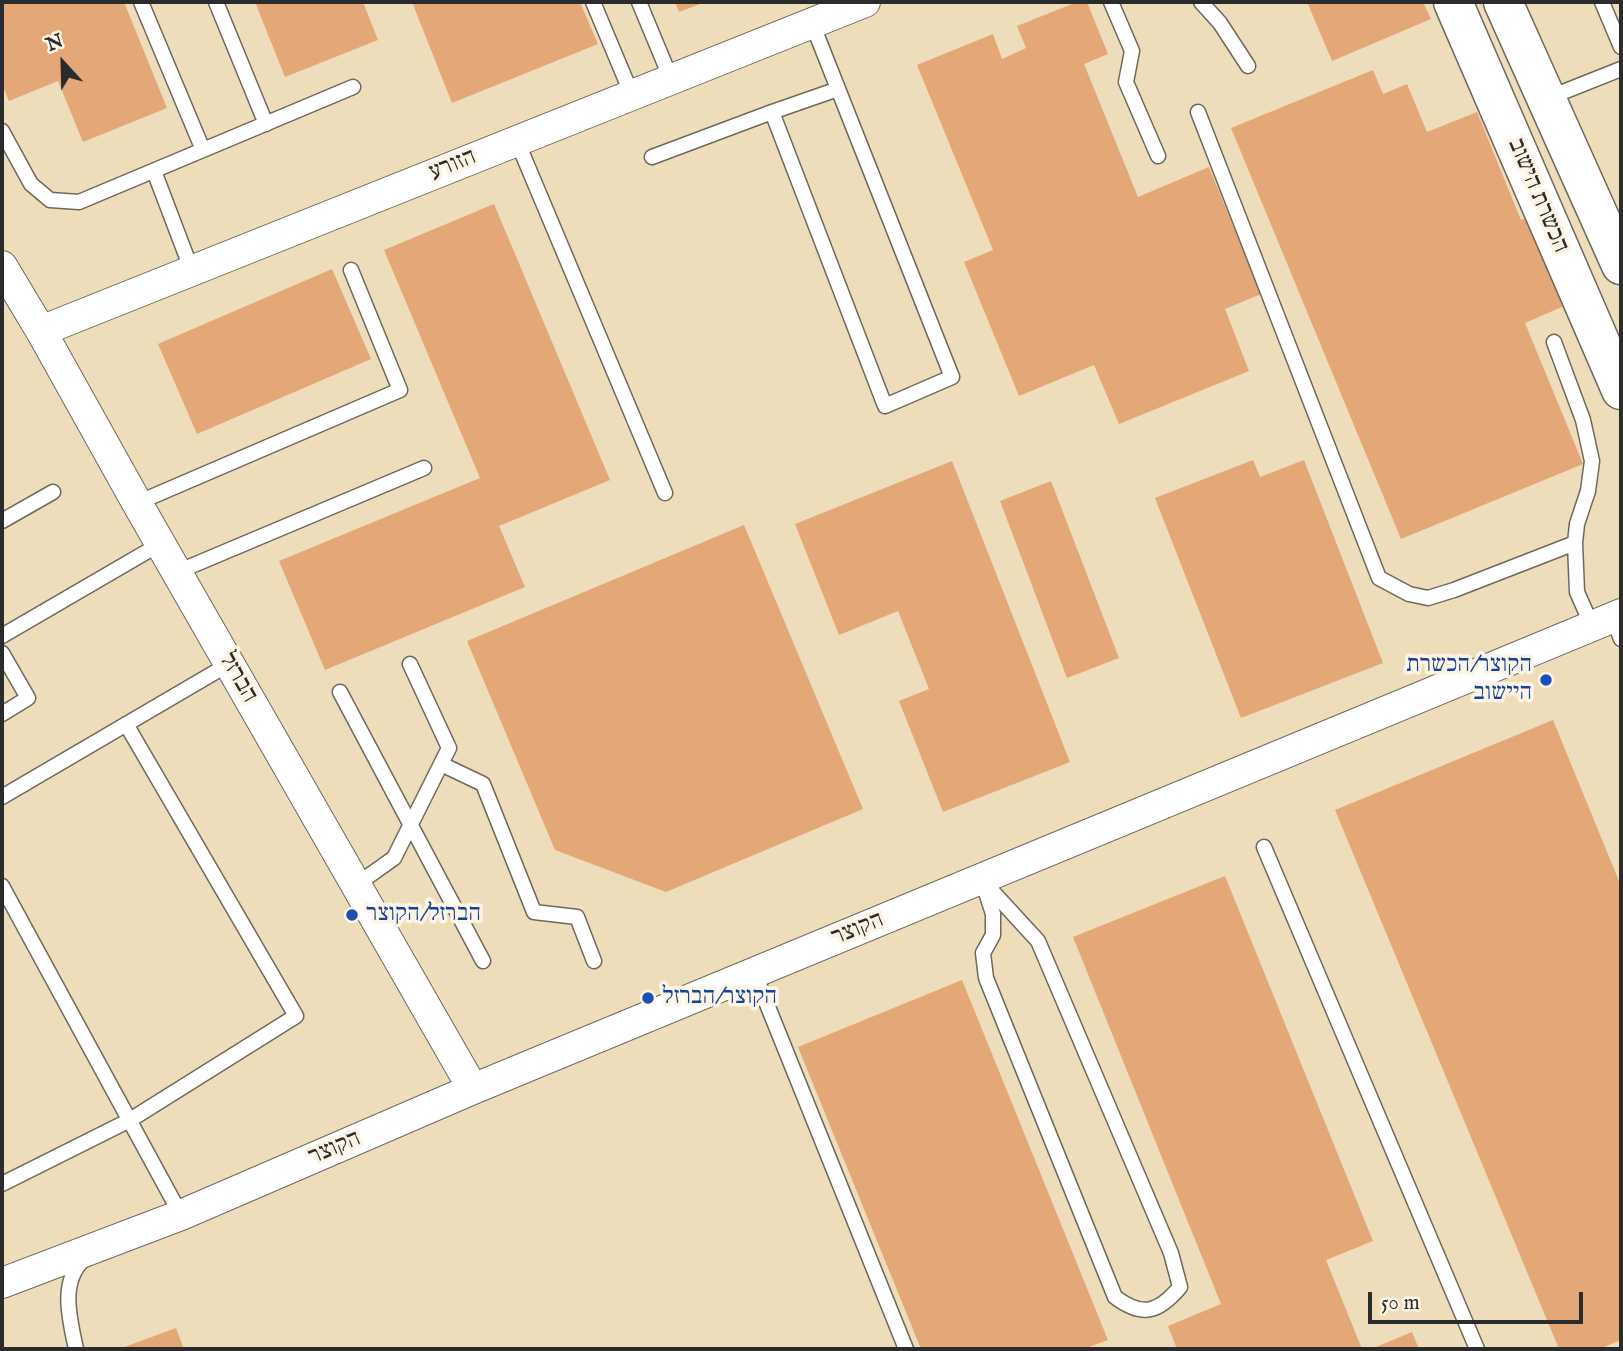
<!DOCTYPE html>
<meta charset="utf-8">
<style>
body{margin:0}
#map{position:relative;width:1623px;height:1351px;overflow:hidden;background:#eeddba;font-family:"IM FELL English",serif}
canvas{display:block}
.frame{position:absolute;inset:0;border:4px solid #2b2b2b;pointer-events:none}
.north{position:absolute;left:28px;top:28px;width:70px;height:70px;-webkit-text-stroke:5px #fcf5e5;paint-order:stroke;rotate:338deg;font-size:19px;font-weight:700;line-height:28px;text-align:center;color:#2b2b2b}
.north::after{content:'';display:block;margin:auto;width:24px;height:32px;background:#2b2b2b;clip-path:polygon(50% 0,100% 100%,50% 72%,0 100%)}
.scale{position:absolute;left:1368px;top:1292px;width:215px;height:32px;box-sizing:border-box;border:4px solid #2b2b2b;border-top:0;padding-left:9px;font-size:21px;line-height:24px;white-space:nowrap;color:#2b2b2b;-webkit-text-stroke:5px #fcf5e5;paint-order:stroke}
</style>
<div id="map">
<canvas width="1623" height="1351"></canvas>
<div class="frame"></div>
<div class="north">N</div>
<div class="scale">50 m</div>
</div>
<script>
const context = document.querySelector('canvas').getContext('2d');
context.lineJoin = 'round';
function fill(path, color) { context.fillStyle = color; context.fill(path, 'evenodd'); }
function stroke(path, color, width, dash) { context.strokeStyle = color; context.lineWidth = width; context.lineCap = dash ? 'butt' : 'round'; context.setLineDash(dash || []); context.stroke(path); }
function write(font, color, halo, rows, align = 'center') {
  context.font = font + ' "IM FELL English","Frank Ruhl Libre",serif'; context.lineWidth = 7; context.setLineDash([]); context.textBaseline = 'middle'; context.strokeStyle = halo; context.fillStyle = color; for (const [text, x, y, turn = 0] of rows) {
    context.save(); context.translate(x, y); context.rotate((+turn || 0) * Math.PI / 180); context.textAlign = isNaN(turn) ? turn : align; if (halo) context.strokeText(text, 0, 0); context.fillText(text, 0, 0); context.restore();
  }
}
const building = new Path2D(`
 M2,2H124L167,108L83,142L58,81L9,101L2,84Z
 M255,2H363L378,40L285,77Z
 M412,2H580L598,44L452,103Z
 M675,2H705L679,12Z
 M1077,2H1087L1108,54L1084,64L1138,197L1209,167L1261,294L1225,309L1249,371L1119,424L1094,365L1019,396L964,262L993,250L917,65L993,34L1002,59L1026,48L1017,26Z
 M1307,2H1423L1431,19L1332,61Z
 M1373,70L1383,94L1407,84L1427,132L1477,112L1521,220L1534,214L1571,303L1525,323L1583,464L1401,539L1231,128Z
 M494,204L610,480L499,526L525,587L325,670L279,561L480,478L384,250Z
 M332,269L371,359L197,434L158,344Z
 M1253,460L1260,477L1304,460L1383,663L1241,718L1155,498Z
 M952,461L1070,762L943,812L899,701L929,689L898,611L839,635L795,524Z
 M1051,481L1119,658L1067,678L1000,501Z
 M744,525L863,809L666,892L555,850L467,641Z
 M1553,720L1621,886V1340L1599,1349H1559L1335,810Z
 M1225,876L1373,1241L1326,1260L1362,1349H1177L1168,1326L1221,1304L1073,937Z
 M962,980L1108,1340L1083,1349H921L798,1047Z
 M176,1328L184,1349H119Z
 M1412,1332L1419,1349H1371Z`);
const lane = new Path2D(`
 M141,2L203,150
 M216,2L266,124
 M593,2L632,95
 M639,2L671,79
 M1111,2L1132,51L1126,82L1158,156
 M1201,2L1220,23L1248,66
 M1602,2L1621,47
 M1548,98L1621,69
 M772,112L838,89
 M1198,112L1379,578L1409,594L1428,598L1454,590L1575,543
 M2,131L31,184L50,200L79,202L353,87
 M517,141L665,493
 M652,157L772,112L885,406L952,377L812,23
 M154,171L192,271
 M1554,342L1583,420L1592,461L1588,491L1577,524L1575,543L1577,592L1592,626
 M137,503L400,390L351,270
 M2,521L53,492
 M177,572L424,468
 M1613,618L1621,639
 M2,636L160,544
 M2,653L28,698L2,714
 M340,692L483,961
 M441,764L483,784L534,912L577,917L594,961
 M2,797L229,664
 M1264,847L1477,1349
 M982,880L1038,941L1171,1253L1180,1287C1159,1312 1143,1318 1115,1297L986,978L983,953L993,935V914Z
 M356,885L394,858L449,748L410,664
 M2,886L181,1215
 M754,972L906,1349
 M2,1184L130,1120L296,1016L126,724
 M76,1349C70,1320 59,1282 84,1259`);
const street = new Path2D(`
 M2,266L41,331L137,503L473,1089
 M41,331L865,2
 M2,1283L181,1215L473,1089L1621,614`);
const secondary = new Path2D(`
 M1453,2L1621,390
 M1503,2L1621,265`);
const markers = [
 [1546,680,7,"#1a4fb4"],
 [352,915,7,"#1a4fb4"],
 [648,998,7,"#1a4fb4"]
];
const streetNames = [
 ["הזורע",453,166,-22],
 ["הכשרת הישוב",1537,196,67],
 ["הברזל",237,678,60],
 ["הקוצר",858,930,-22],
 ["הקוצר",335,1149,-23]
];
const transitNames = [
 ["הקוצר/הכשרת",1532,666,"right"],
 ["היישוב",1532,694,"right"],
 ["הברזל/הקוצר",366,915],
 ["הקוצר/הברזל",662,998]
];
fill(building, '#e4a778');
stroke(lane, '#6f695d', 17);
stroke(street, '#6f695d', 32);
stroke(secondary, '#6f695d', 41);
stroke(lane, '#fff', 14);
stroke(street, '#fff', 30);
stroke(secondary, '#fff', 38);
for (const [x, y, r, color] of markers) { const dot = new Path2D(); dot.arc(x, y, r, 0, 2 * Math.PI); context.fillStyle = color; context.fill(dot); stroke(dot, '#fcf5e5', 2.5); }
write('24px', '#2b2b2b', '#fcf5e5', streetNames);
write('24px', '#164399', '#fcf5e5', transitNames, 'left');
</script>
